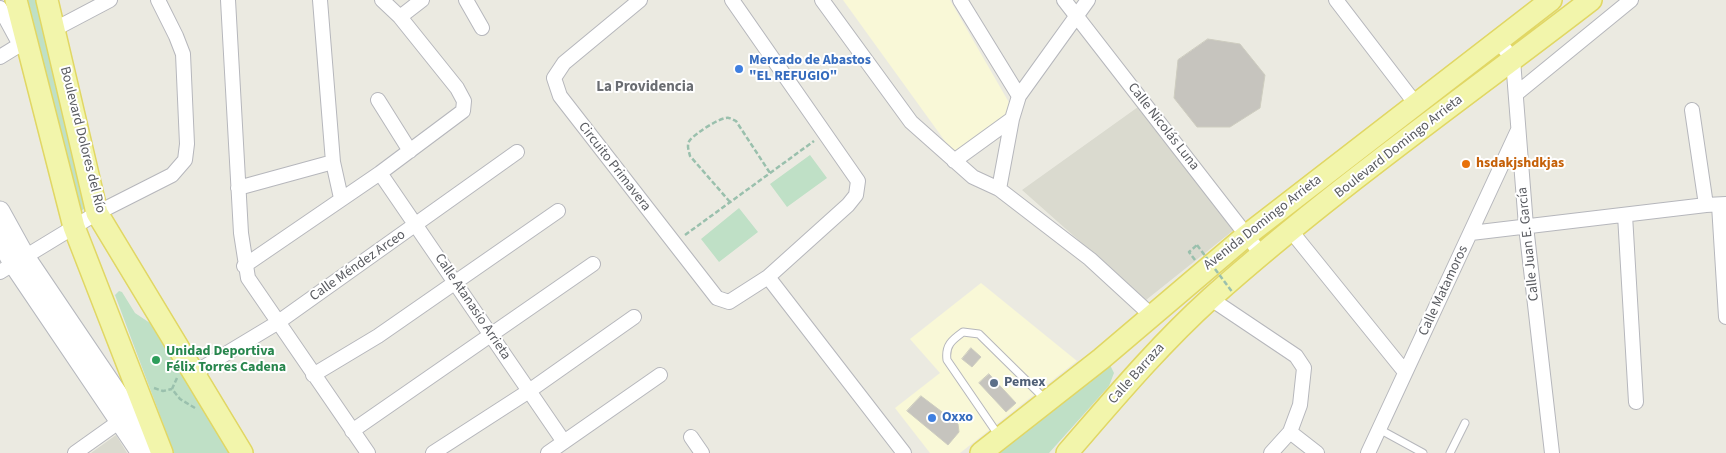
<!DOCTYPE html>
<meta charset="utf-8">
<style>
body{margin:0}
canvas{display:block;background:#ebeae1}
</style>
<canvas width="1726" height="453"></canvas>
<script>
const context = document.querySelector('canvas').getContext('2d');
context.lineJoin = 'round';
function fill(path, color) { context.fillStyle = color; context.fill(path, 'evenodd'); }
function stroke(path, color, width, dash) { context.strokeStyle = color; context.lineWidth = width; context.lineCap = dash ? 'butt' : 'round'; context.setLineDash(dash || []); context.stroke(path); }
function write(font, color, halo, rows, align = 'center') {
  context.font = font + ' "Source Sans 3",sans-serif'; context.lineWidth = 4; context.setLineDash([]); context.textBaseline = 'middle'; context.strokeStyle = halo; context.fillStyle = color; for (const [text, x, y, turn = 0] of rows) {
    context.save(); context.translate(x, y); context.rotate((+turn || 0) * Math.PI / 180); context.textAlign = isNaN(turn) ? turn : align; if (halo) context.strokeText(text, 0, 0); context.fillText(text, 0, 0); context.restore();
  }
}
const commercial = new Path2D(`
 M843,0H950L1011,106L1009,119L955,155Z
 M981,283L1077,361L960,453H930L895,408L940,373L910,339Z`);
const education = new Path2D(`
 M1138,107L1235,229L1146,300L1022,190Z
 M116,435L127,453H91Z`);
const green = new Path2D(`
 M28,0H37L88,206L81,211Z
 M810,155L827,178L787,207L770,184Z
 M739,208L758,232L719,262L701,239Z
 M119,291L122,292L135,313L150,323L230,453H174L115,295Z
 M1110,365L1114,373L1109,386L1049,453H994Z`);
const building = new Path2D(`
 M1208,39L1240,44L1265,75L1260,108L1230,127H1197L1174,98L1178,60Z
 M971,348L981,357L972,367L962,359Z
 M989,374L1016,403L1006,412L979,383Z
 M921,396L958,424L959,432L948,445L907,411Z`);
const path = new Path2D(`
 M730,202L690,156C689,151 686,145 690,140C695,134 721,116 729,118C730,118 735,121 736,121L770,173
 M685,235L814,141
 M1195,260L1189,252L1197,245
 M177,378L172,389L180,399L195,408
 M154,388L163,391L172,389`);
const service = new Path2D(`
 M1379,429L1423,453
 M999,436L947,360C945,345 952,340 963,332L979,334L1045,399
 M1450,453L1465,423`);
const minor = new Path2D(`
 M228,0L241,233L248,278L368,453
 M320,0L333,162L341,198
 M466,0L482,28
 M640,0L564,63L554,78L560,96L717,298L729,302L768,277L848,205L856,195L858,181L732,0
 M822,0L911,122L973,177L999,189L1090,259L1151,315
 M960,0L1019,96
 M1064,0L1261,254
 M1336,0L1415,103
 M0,8L20,45
 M400,17L422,0
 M55,29L110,0
 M1498,40L1513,60L1526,226L1552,453
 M0,57L26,41
 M1516,94L1631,0
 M378,100L410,151
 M1692,110L1706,205
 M954,161L1012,119
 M380,173L564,442
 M238,188L333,162
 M999,189L1012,119L1019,96L1088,0
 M1719,205L1726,317
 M1625,215L1636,402
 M1291,231L1405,372
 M1471,233L1706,205L1726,204
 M244,266L380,173L463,111L464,101L457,88L400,17L382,0
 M0,272L97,213L172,175L185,160L187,144L183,54L176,36L158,0
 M768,277L904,453
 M1211,299L1296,356L1304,368L1300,405L1290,432L1271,453
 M194,373L277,323L517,152
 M313,375L378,336L558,211
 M352,431L593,264
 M1290,432L1317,453
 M691,437L702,453
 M75,453L127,416
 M433,453L529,391L634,317
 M548,453L660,375
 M1368,453L1518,130`);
const secondary = new Path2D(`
 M0,211L26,258L153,446
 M0,240L14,265L141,453`);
const primary = new Path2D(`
 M16,0L74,227L162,453
 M47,0L97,213L242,453
 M981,453L1101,359L1247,235L1551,0
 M1067,453C1113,400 1159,345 1211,298C1331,191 1464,98 1591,0`);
const pathBridge = new Path2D(`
 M1197,245L1233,293`);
const markers = [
 [739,69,5,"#3f7fe0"],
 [1466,164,5,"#e8710a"],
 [156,360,5,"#2e9e5b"],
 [994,383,5,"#5c6f8a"],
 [932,418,5,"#3f7fe0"]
];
const shopNames = [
 ["Mercado de Abastos",749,61],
 ["\"EL REFUGIO\"",749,77],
 ["Oxxo",942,418]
];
const streetNames = [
 ["Calle Nicolás Luna",1163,127,52],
 ["Boulevard Dolores del Río",82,140,76],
 ["Boulevard Domingo Arrieta",1399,147,-38],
 ["Circuito Primavera",614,167,52],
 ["Avenida Domingo Arrieta",1263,223,-38],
 ["Calle Juan E. García",1529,244,-96],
 ["Calle Méndez Arceo",358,266,-35],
 ["Calle Matamoros",1444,291,-65],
 ["Calle Atanasio Arrieta",472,307,56],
 ["Calle Barraza",1137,374,-48]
];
const foodNames = [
 ["hsdakjshdkjas",1476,164]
];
const leisureNames = [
 ["Unidad Deportiva",166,352],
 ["Félix Torres Cadena",166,368]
];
const serviceNames = [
 ["Pemex",1004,383]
];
const neighbourhoodNames = [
 ["La Providencia",645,88]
];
fill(commercial, '#f9f8d7');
fill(education, '#dadacf');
fill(green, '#bfe0c6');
fill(building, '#c6c4be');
stroke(building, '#cecdc0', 1);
stroke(service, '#b6b7bc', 9);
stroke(minor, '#b6b7bc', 16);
stroke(secondary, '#b6b8be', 21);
stroke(primary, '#e1d764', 24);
stroke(path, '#9ac0ad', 2.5, [5, 2.5]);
stroke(service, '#fff', 7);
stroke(minor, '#fff', 14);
stroke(secondary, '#fff', 19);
stroke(primary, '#f2f5ab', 21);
stroke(pathBridge, '#9ac0ad', 2.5, [5, 2.5]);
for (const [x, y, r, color] of markers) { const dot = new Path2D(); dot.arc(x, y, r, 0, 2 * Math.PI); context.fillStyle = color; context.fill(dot); stroke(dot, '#fff', 2); }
write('bold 14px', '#366cbe', '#fff', shopNames, 'left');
write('14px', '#595b60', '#fff', streetNames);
write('bold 14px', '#c56008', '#fff', foodNames, 'left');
write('bold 14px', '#27864d', '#fff', leisureNames, 'left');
write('bold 14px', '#4e5e75', '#fff', serviceNames, 'left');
write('bold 15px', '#6a6d72', '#fff', neighbourhoodNames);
</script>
